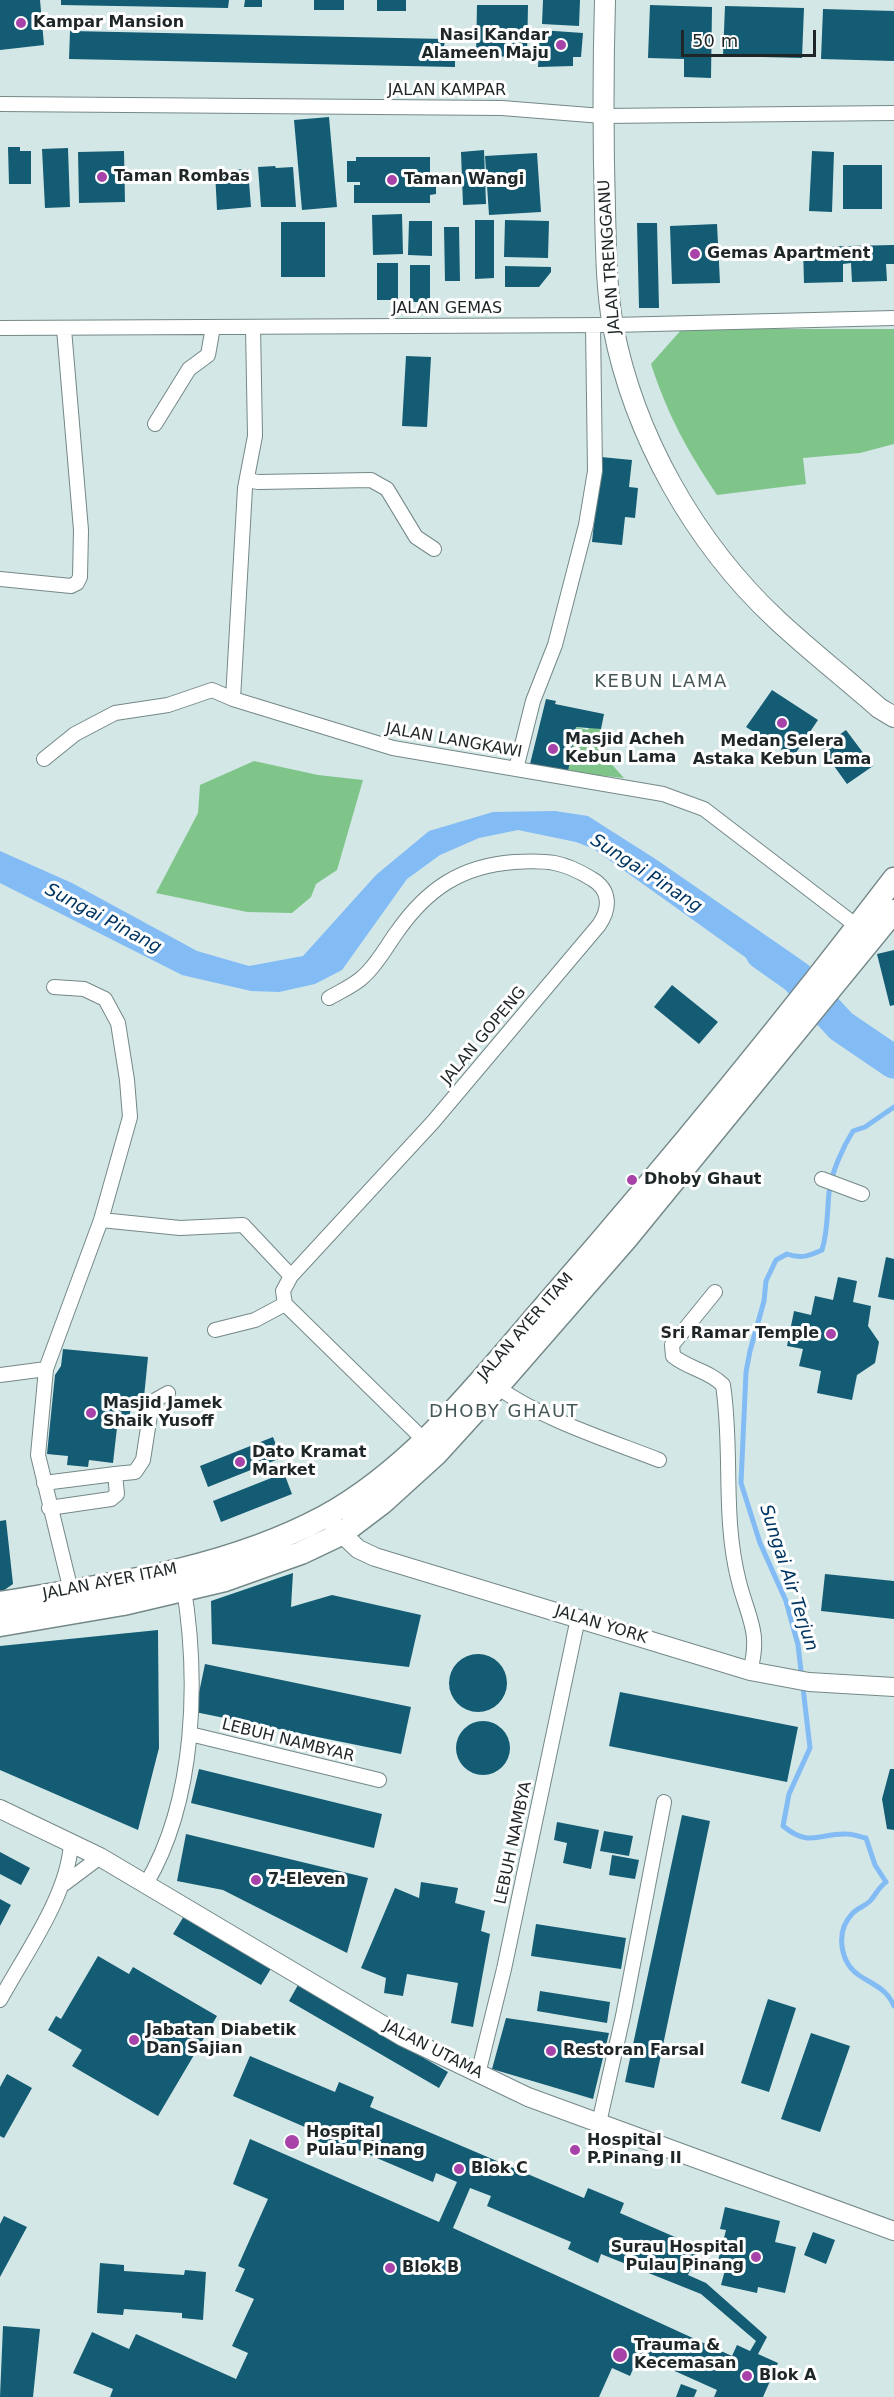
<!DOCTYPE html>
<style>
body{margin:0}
#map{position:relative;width:894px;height:2397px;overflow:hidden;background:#d3e7e7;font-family:"DejaVu Sans",sans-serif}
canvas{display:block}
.scale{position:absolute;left:681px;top:30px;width:135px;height:27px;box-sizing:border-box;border:3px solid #1f2627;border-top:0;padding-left:8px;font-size:18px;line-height:21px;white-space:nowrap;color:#1f2627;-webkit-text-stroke:4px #fff;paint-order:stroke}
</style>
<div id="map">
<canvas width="894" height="2397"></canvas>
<div class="scale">50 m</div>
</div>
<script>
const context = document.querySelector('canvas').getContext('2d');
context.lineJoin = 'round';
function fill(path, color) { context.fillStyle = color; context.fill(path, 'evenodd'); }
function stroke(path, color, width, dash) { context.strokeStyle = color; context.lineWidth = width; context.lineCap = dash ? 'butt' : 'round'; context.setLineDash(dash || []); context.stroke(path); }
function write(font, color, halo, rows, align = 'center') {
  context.font = font + ' "DejaVu Sans",sans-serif'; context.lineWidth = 6; context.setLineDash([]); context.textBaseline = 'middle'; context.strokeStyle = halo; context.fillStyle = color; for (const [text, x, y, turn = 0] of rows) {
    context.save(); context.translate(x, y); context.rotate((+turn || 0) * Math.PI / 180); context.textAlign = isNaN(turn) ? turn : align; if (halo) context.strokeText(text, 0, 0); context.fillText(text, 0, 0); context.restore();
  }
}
const green = new Path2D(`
 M682,329H894V444L860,453L803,458L806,484L717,495C687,450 668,416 651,364Z
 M589,726L601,729L597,748L624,778L568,772L576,727L588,730Z
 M254,761L318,775L363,780L337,870L316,884L311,897L292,913L247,912L156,893L198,813L200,785Z`);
const water = new Path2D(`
 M555,811L588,816L657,860L810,966L791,990L594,849L576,842L518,830L479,838L440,855L407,879L342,970L315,984L279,992L251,991L182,975L0,883V851L72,883L197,951L249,966L303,956L376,875L429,831L493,812Z`);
const stream = new Path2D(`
 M894,1107L865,1127L853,1131C843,1147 831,1173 829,1193C827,1212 828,1231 822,1250C809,1256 801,1259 787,1254L776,1260L766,1281L764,1301L750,1351L746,1372L741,1483L760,1543L786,1601L798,1645L810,1748L789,1794L783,1826C810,1848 819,1833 847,1834C853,1834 861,1837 866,1838L875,1865L886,1882C879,1887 876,1894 871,1900C866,1906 857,1908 852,1914C835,1932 840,1963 860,1976C874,1985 887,1989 894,2006`);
const river = new Path2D(`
 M762,953L796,977L841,1026L894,1062`);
const building = new Path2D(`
 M0,0H40L44,45L0,50Z
 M61,0H229L228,8L61,5Z
 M245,0H262V7H244Z
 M314,0H344V10H314Z
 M377,0H406V11H377Z
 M543,0H580L579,26L542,24Z
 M477,5H528L527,57L476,56Z
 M650,5L712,7L711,78L684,77V59L648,58Z
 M725,6L804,8L802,58L723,56Z
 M823,9L894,11V61L821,59Z
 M540,30L583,33L581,57H573V66L538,67Z
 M70,31L445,39L444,47H455V67L69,59Z
 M329,117L337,207L302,210L294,120Z
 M8,147H20V151H31V184H9Z
 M68,148L70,207L45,208L42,149Z
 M484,150L486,204L463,205L461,152Z
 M124,151L125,202L79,203L78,152Z
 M812,151L834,152L832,212L809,211Z
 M537,153L541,212L489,215L485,156Z
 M356,157H430V177H436V194L430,195V203H354V185H360V182H347V161H356Z
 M843,165H882V209H843Z
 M275,166L276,168L293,167L296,207H261L258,167Z
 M248,169L251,207L217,210L215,171Z
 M402,214L403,254L373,255L372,215Z
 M475,220H494V278L475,279Z
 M505,220L549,221L548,258L504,257Z
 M409,221H432V256L408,255Z
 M281,222H325V277H281Z
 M637,223H657L659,308H639Z
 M717,224L720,283L672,284L670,226Z
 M444,227H459L460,281H445Z
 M894,245V264H886L887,281L852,282L851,263L843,264V282L804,283L803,247Z
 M377,263H398V300H377Z
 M410,265H430V302H410Z
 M505,266L551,267V272L539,287H505Z
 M406,356L431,357L427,427L402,426Z
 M601,457L632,460L629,487L638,488L635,518L625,517L622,545L592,542Z
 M772,690L818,720L793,757L746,727Z
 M546,699L556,701L555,704L604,714L601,729L576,727L568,772L530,764Z
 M846,730L873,766L847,784L821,748Z
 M894,950V1005L890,1006L877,954Z
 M672,985L718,1022L699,1044L654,1007Z
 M886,1257L894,1259V1300L878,1297Z
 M838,1277L857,1281L853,1302L871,1306L868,1326L879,1342L875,1363L857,1375L852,1400L817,1393L821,1371L799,1366L803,1349L787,1346L794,1311L811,1315L815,1296L833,1300Z
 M63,1349L148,1357L143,1407L131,1406L129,1420L118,1419L113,1463L89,1460L88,1467L67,1465L68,1456L47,1454L55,1375L61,1366Z
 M273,1437L281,1458L208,1487L200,1466Z
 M284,1473L292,1494L221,1522L213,1501Z
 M6,1520L13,1584L0,1593V1521Z
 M293,1573L291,1607L332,1595L421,1615L409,1667L212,1644L211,1601Z
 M825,1574L894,1581V1619L821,1611Z
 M158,1630L159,1748L138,1830L0,1770V1646Z
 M449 1683a29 29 0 1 1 58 0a29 29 0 1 1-58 0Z
 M205,1664L411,1707L401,1754L195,1712Z
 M620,1692L798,1727L787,1782L609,1746Z
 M456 1748a27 27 0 1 1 54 0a27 27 0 1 1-54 0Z
 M199,1769L382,1814L374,1848L191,1803Z
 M890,1769H894V1830L887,1829L882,1799Z
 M682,1815L710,1821L654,2088L625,2082Z
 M557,1822L599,1830L591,1869L563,1863L567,1843L554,1840Z
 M604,1831L633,1836L629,1856L600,1851Z
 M186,1834L368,1878L347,1953L223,1890L177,1881Z
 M0,1852L30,1868L21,1885L0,1874Z
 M612,1855L639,1860L635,1879L609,1875Z
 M421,1882L458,1888L455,1903L485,1911L481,1931L490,1934L473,2027L451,2023L458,1983L407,1974L403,1996L384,1993L386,1978L361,1968L395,1888L419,1898Z
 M0,1899L11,1905L0,1926Z
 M184,1916L272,1967L261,1985L173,1934Z
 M536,1924L626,1938L621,1969L531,1956Z
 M98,1956L129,1974L133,1967L217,2016L158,2116L72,2066L82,2050L48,2030L56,2016L61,2019Z
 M298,1985L448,2072L439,2088L289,2001Z
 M540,1991L610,2002L607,2023L537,2011Z
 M768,1999L796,2008L769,2092L741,2083Z
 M506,2018L609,2033L593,2099L492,2069Z
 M811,2033L850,2046L820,2132L781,2119Z
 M250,2056L335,2092L339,2082L374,2097L370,2107L584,2198L588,2188L624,2203L620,2213L700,2248L688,2275L706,2283L767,2337L758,2354L778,2363L763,2397H714L717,2390L639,2355L630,2376L612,2368L599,2397H110L113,2389L73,2373L92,2332L129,2349L136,2334L236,2379L248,2353L232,2346L254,2299L235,2291L245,2269L238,2266L268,2199L233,2184L250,2139L439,2222L457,2182L436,2173L433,2182L351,2147L349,2154L318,2141L321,2134L233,2096ZM470,2188L491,2196L487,2206L571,2242L568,2249L598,2263L601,2254L701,2294L756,2341L750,2351L737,2345L732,2356L453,2228Z
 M7,2074L32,2088L4,2138L0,2136V2087Z
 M725,2207L780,2221L775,2242L796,2247L785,2293L758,2287L757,2293L721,2285L725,2270L716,2268L726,2230L720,2229Z
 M4,2216L27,2227L0,2277V2224Z
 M813,2232L835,2240L826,2264L804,2255Z
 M100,2263L124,2265V2271L184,2275L185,2270L206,2272L203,2320L182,2318V2313L124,2309L123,2315L97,2313Z
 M3,2326L40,2329L33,2397H0Z
 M681,2384L697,2390L694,2397H676Z`);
const minor = new Path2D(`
 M0,104L502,108L602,116L894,113
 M0,328L613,325L894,318
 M155,424L189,369L208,355L213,327
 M247,480L258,482L371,480L387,489L416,537L434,549
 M0,579L71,586L77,583L80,577L81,530L64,329
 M233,699L245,488L255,436L253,327
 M44,759L75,734L115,713L168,705L212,690L233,699L393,748L663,794L704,809L862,930
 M516,769L533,701L555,645L586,525L595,471L593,325
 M329,998C341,991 355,985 364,976C378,963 386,947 397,932C427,889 461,866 514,862C547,860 563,861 592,879C611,890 610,909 599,925L433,1122L291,1276L283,1291L285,1304L425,1441
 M822,1179L862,1194
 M101,1220L180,1228L243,1225L291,1276
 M715,1292L672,1345L673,1356C689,1369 708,1370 723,1385C733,1450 722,1517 739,1582C748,1618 761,1632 750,1671
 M215,1330L255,1320L285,1304
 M46,1369L38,1455L71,1591
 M0,1375L46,1369L101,1220L130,1117L127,1080L118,1023L105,999L84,989L54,987
 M497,1387C544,1420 605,1439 659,1460
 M44,1483L115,1474
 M49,1508L111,1499L117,1494L115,1474L135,1472L143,1460L152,1402L168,1393
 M190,1734L379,1780
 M64,1884L100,1857
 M146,1884C196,1800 199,1678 183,1583
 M0,2000C25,1954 69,1894 71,1842
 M478,2074L504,1969L578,1618
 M599,2123L623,2016L664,1802`);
const tertiary = new Path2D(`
 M334,1526L358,1549L375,1557L750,1671L809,1682L894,1687
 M0,1809L100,1857L403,2037L528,2097L894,2231`);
const secondary = new Path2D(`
 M605,0C603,70 603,139 605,209C606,247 606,288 613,326C634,436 695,543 776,619C809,650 845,678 879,708L894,717`);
const primary = new Path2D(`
 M0,1603C109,1585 225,1570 324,1517C417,1466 484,1376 552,1298C670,1162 785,1022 894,879
 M0,1625L123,1604L225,1580L301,1553L341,1534L382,1503L436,1454L497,1387L626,1239L894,911`);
const markers = [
 [21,23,6,"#a642a8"],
 [561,45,6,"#a642a8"],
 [102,177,6,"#a642a8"],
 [392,180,6,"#a642a8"],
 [695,254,6,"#a642a8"],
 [782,723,6,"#a642a8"],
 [553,749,6,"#a642a8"],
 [632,1180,6,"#a642a8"],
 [831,1334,6,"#a642a8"],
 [91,1413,6,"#a642a8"],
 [240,1462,6,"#a642a8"],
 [256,1880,6,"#a642a8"],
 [134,2040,6,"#a642a8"],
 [551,2051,6,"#a642a8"],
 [292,2142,8,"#a642a8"],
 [575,2150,6,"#a642a8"],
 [459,2169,6,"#a642a8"],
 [756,2257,6,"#a642a8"],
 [390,2268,6,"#a642a8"],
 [620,2355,8,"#a642a8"],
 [747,2376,6,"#a642a8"]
];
const poiNames = [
 ["Kampar Mansion",33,23],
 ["Nasi Kandar",549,36,"right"],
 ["Alameen Maju",549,54,"right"],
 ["Taman Rombas",114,177],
 ["Taman Wangi",404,180],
 ["Gemas Apartment",707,254],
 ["Masjid Acheh",565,740],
 ["Kebun Lama",565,758],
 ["Medan Selera",782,742,"center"],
 ["Astaka Kebun Lama",782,760,"center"],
 ["Dhoby Ghaut",644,1180],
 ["Sri Ramar Temple",819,1334,"right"],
 ["Masjid Jamek",103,1404],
 ["Shaik Yusoff",103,1422],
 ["Dato Kramat",252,1453],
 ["Market",252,1471],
 ["7-Eleven",268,1880],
 ["Jabatan Diabetik",146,2031],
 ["Dan Sajian",146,2049],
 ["Restoran Farsal",563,2051],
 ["Hospital",306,2133],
 ["Pulau Pinang",306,2151],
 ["Hospital",587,2141],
 ["P.Pinang II",587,2159],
 ["Blok C",471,2169],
 ["Surau Hospital",744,2248,"right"],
 ["Pulau Pinang",744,2266,"right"],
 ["Blok B",402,2268],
 ["Trauma &",634,2346],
 ["Kecemasan",634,2364],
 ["Blok A",759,2376]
];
const streetNames = [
 ["JALAN KAMPAR",447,91],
 ["JALAN TRENGGANU",610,257,-94],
 ["JALAN GEMAS",447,309],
 ["JALAN LANGKAWI",454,741,10],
 ["JALAN GOPENG",484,1036,-50],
 ["JALAN AYER ITAM",526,1327,-49],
 ["JALAN AYER ITAM",110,1582,-11],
 ["JALAN YORK",601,1625,17],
 ["LEBUH NAMBYAR",288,1741,14],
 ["LEBUH NAMBYA",514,1843,-78],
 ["JALAN UTAMA",433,2050,27]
];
const neighbourhoodNames = [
 ["KEBUN LAMA",661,682],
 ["DHOBY GHAUT",504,1412]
];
const waterNames = [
 ["Sungai Pinang",646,874,33],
 ["Sungai Pinang",103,919,28],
 ["Sungai Air Terjun",788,1578,72]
];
fill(green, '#7fc589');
fill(water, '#83bbf5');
stroke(stream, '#83bbf5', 5);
stroke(river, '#83bbf5', 33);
fill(building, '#135c73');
stroke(minor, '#758888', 16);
stroke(tertiary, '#758888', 20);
stroke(secondary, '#758888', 22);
stroke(primary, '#758888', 25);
stroke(minor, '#fff', 14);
stroke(tertiary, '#fff', 18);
stroke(secondary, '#fff', 20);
stroke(primary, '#fff', 22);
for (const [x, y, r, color] of markers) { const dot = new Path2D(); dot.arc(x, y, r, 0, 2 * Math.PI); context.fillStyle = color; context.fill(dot); stroke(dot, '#fff', 2); }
write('bold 16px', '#1f2627', '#fff', poiNames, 'left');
write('16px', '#1f2627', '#fff', streetNames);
context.letterSpacing = '1.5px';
write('18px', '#465758', '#fff', neighbourhoodNames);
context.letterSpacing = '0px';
write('italic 18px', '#003561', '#fff', waterNames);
</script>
